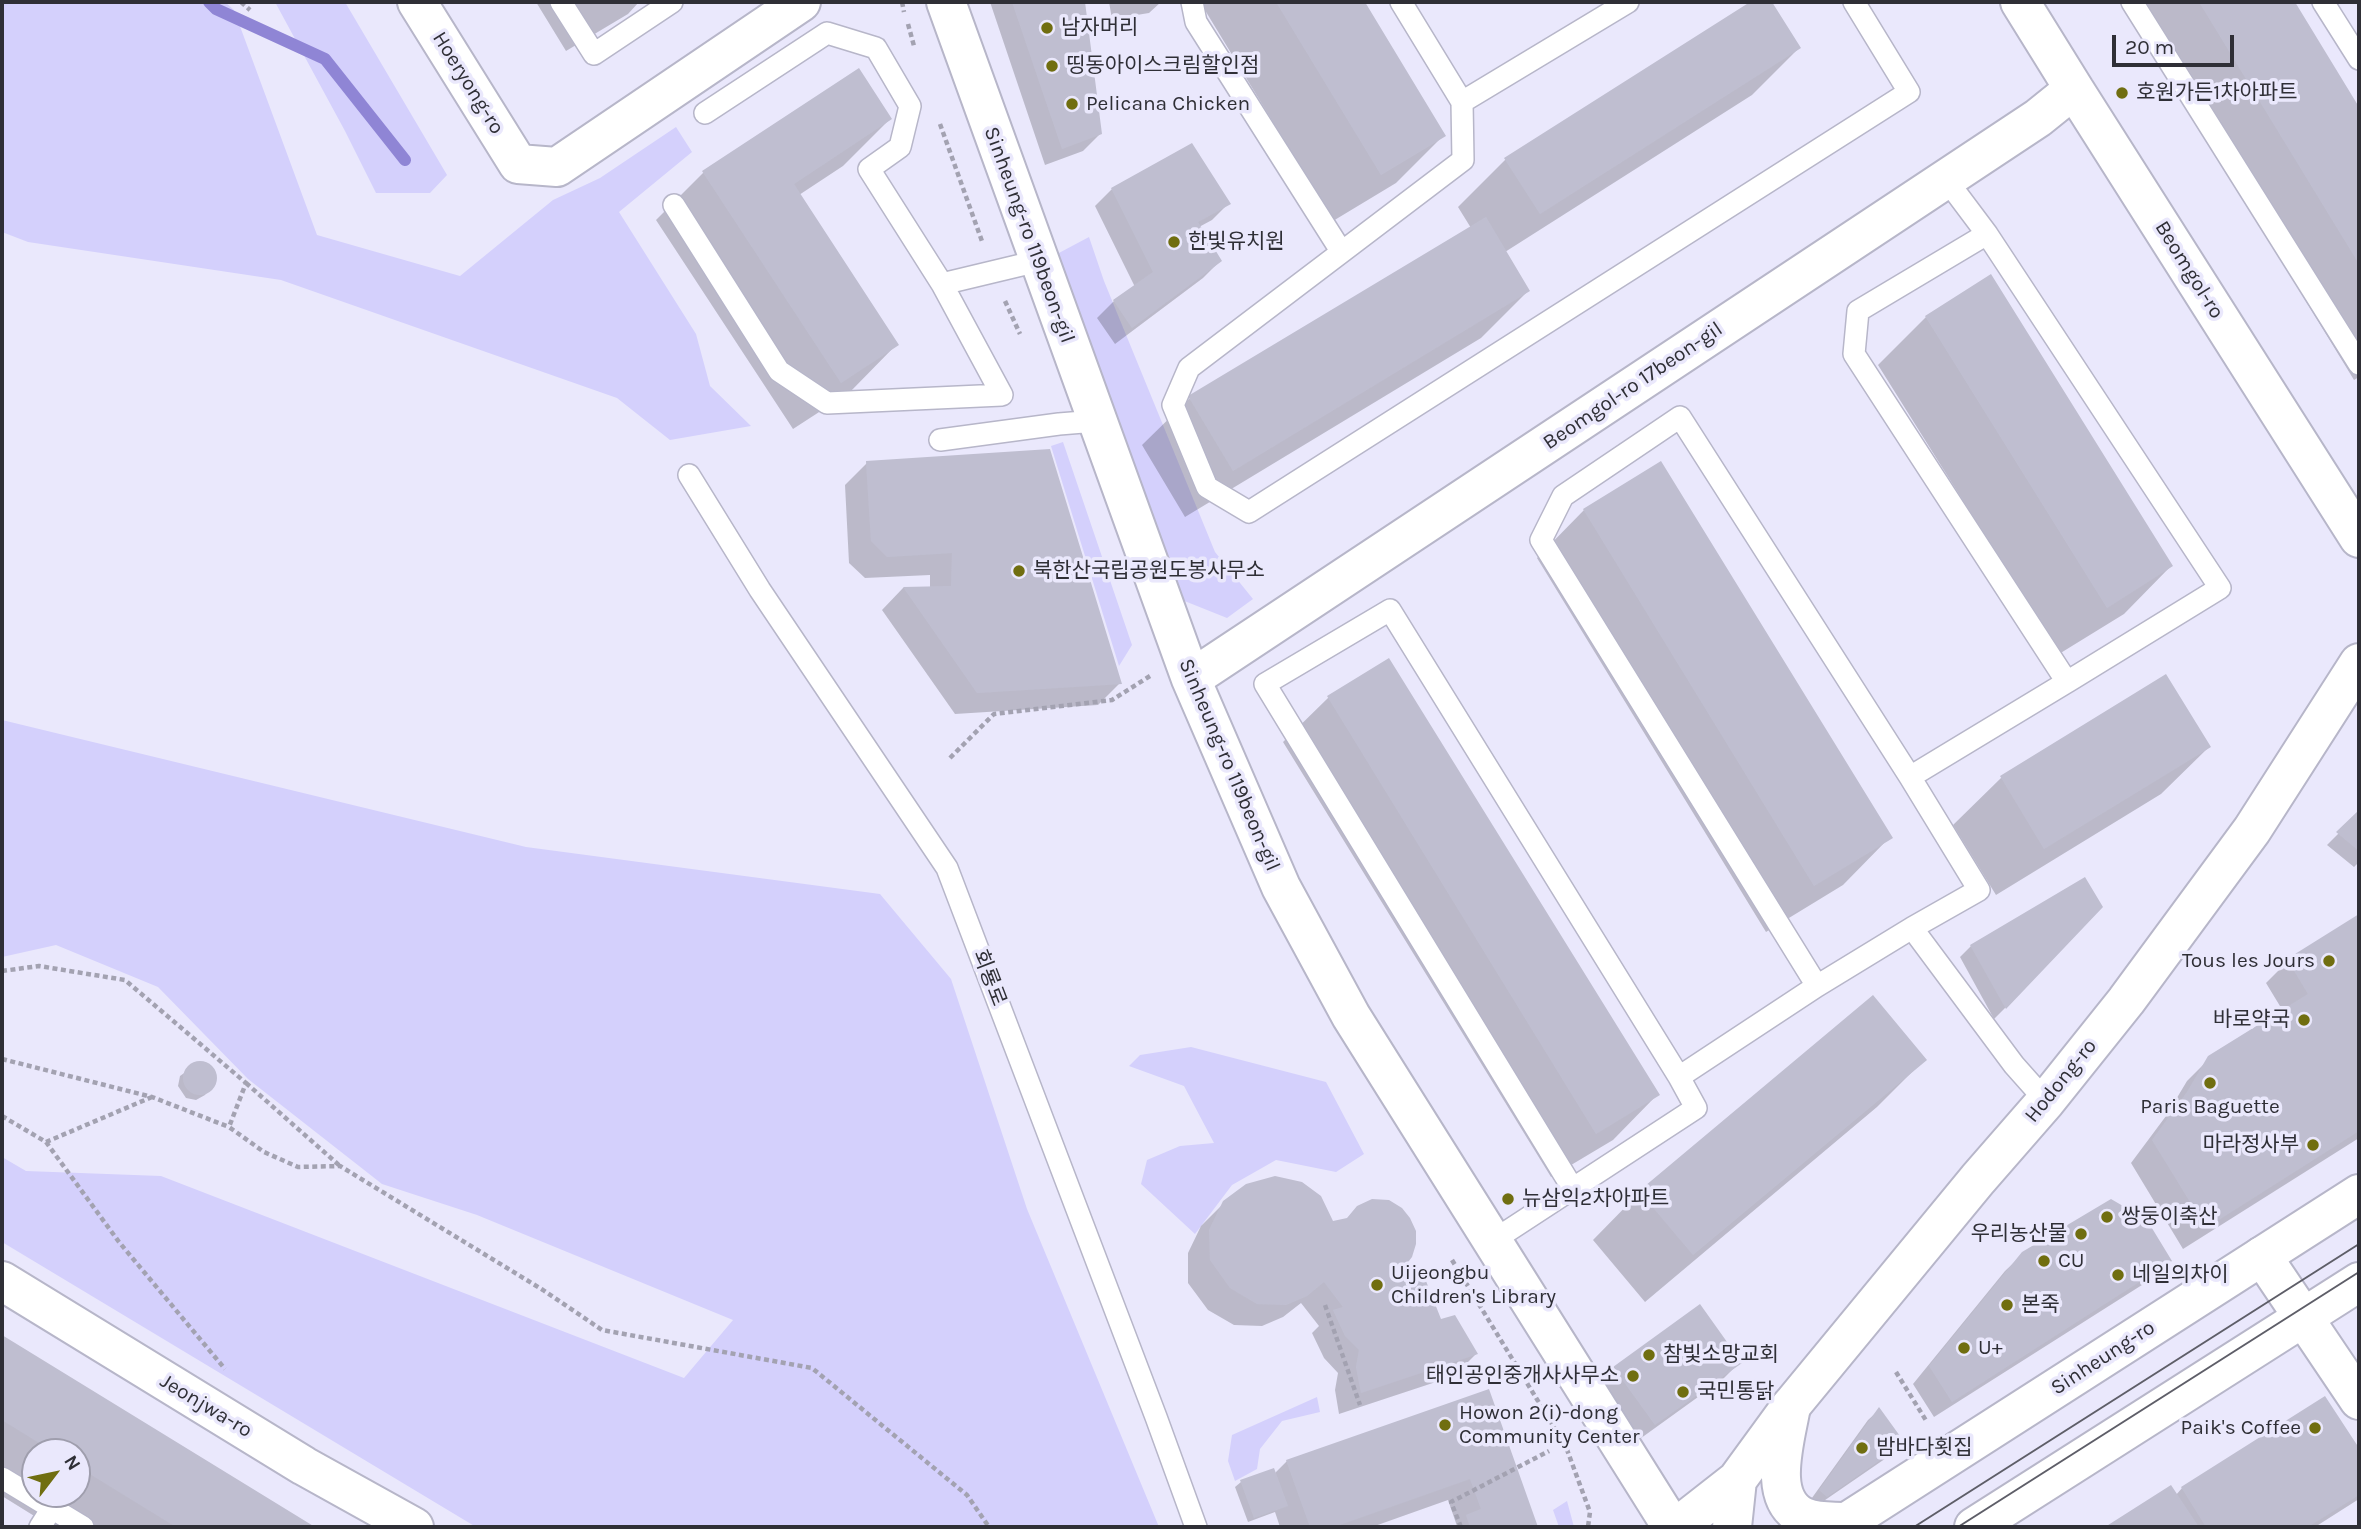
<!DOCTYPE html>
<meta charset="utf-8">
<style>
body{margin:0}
#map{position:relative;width:2361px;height:1529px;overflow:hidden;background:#eae8fc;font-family:Karla,sans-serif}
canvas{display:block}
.frame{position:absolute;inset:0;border:4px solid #2f2f36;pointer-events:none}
.north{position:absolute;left:21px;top:1438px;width:70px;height:70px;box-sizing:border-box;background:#eae8fc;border:2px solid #9f9ead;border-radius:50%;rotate:58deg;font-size:19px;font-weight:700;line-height:28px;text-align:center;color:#2f2f36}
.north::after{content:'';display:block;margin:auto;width:24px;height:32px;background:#706e10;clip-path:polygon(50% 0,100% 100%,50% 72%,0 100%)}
.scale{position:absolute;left:2112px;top:35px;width:122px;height:32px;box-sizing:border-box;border:4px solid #2f2f36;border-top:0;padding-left:9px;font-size:21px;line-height:24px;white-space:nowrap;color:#2f2f36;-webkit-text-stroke:5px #eae8fc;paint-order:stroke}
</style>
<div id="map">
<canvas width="2361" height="1529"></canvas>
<div class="frame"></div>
<div class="north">N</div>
<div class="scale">20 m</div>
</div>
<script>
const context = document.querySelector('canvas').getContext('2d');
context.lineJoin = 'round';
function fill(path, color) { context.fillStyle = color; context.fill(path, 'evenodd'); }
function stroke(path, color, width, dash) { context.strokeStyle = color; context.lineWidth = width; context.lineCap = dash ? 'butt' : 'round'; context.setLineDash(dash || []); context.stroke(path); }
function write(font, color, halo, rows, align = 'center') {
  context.font = font + ' Karla,"Noto Sans KR",sans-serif'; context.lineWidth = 7; context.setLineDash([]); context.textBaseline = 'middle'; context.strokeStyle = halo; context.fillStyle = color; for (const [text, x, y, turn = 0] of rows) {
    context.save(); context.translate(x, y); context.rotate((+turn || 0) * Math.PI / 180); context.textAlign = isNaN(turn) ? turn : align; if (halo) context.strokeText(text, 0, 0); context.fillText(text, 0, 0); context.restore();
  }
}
const green = new Path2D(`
 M2,2H225L234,10L317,235L460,276L553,200L600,178L676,127L692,152L619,212L696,334L710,386L751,426L670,440L617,398L281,280L28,242L2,232Z
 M275,2H345L447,175L430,193H376L345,131Z
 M1089,237L1104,281L1215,552L1253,599L1227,618L1182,600L1057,254Z
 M1063,442L1132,645L1119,666L1051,446Z
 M2,720L526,847L880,894L951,979L1027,1209L1159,1527H476L2,1242V1157L26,1171L161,1176L684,1378L733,1320L477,1215L382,1184L248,1079L158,987L56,945L2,957Z
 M1191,1047L1326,1082L1364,1154L1336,1172L1276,1160L1232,1185L1195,1234L1141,1184L1147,1160L1180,1146L1214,1143L1184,1086L1129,1066L1140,1055Z
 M1317,1397L1320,1412L1282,1421L1260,1449L1257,1469L1235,1481L1228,1461L1232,1435Z
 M1567,1501L1574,1527H1559L1553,1510Z`);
const shadow = new Path2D(`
 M536,2H639L628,14L566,51Z
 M990,2H1083L1100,134L1083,151L1045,165Z
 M1109,2H1161L1149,13L1112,19Z
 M1200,2H1363L1444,135L1396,183L1333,221Z
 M1753,2H1770L1799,48L1752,95L1505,252L1528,291L1481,338L1185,517L1142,445L1190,398L1471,228L1458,207L1505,160Z
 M2123,2H2293L2359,110V377L2354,380Z
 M858,71L890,119L843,166L799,195L897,344L850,392L793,429L656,220L703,173Z
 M1112,189L1229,203L1212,220L1199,227L1220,261L1203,278L1115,344L1097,318L1114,301L1135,287L1095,206Z
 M1990,277L2171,566L2124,614L2059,654L1878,365L1926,317Z
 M867,463L1120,683L1098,705L955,714L882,610L903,588H930V575L865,578L849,563L845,485Z
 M1584,510L1890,837L1843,885L1766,932L1537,558Z
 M1389,660L1657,1095L1613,1140L1551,1177L1283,742L1328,698Z
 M2166,677L2209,747L2161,794L1996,895L1953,825L2001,778Z
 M2359,813V862L2354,867L2327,845Z
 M2101,907L2005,1008L1994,1019L1960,957L1971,946Z
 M2359,916V1138L2183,1249L2131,1163L2166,1116L2187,1081L2210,1058L2283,1011L2266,983L2288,961Z
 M1925,1059L1877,1107L1645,1302L1593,1240L1640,1192Z
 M198,1063L208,1065L215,1074L214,1084L205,1095L196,1100L186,1098L178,1086L180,1076Z
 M1224,1203L1333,1223L1403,1266L1439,1321L1476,1354L1454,1376L1339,1414L1335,1390L1338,1373L1324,1358L1312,1333L1319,1326L1301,1303L1283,1317L1262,1326L1234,1325L1208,1310L1188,1283V1253L1201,1226Z
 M2023,1254L2170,1261L2153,1278L1934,1417L1913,1384L2005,1271Z
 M1700,1307L1739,1363L1723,1379L1637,1441L1597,1385L1614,1368Z
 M2,1337L311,1527H52L2,1496ZM35,1452H77V1494H35Z
 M1488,1391L1536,1527H1456L1457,1526L1448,1500L1372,1527H1280L1275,1512L1248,1522L1235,1487L1241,1482L1273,1470L1274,1474L1287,1461Z
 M2325,1399L2359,1451V1499L2315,1527H2108L2171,1488L2176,1495L2182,1488Z
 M1879,1410L1903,1443L1892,1454L1815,1507L1809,1502L1868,1420Z`);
const stream = new Path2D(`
 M209,2L216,9L325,59L405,160`);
const building = new Path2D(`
 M1012,2H1085L1102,134L1062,149Z
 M1276,2H1365L1446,136L1381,175Z
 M1750,2H1772L1801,48L1540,214L1504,158Z
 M2199,2H2295L2359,107V264Z
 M859,68L892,119L794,184L899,345L841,383L702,171Z
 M1192,143L1231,204L1198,222L1222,261L1132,328L1113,300L1153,272L1111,188Z
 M1486,217L1530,291L1233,471L1188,396Z
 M1991,274L2173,566L2107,608L1925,316Z
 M1050,449L1122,684L977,693L903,587L951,586L952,553L887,557L871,541L866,461Z
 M1661,461L1893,838L1814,886L1583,509Z
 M1389,658L1660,1095L1596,1134L1327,696Z
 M2166,674L2211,747L2044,849L2000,776Z
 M2359,810V851L2336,832Z
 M2085,877L2103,907L2006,1009L1970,945Z
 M2359,914V1131L2206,1228L2152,1140L2187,1092L2208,1056L2308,994L2287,959Z
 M1873,995L1927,1060L1693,1255L1639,1191Z
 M183 1078a17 17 0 1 1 34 0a17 17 0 1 1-34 0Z
 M1275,1176L1302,1182L1321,1196L1333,1221L1347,1218L1357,1206L1372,1199L1389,1200L1402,1208L1410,1218L1416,1231V1244L1412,1257L1405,1266L1419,1281H1426L1441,1319L1455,1315L1478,1354L1361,1393L1356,1367L1359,1350L1345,1336L1333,1310L1343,1307L1324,1282L1307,1296L1286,1305L1257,1304L1230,1288L1210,1260L1209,1230L1223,1201L1246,1184Z
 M2111,1199L2147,1220L2172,1261L1952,1402L1929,1366L2022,1252Z
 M1700,1304L1742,1363L1655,1425L1613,1367Z
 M2,1335L315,1527H176L77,1466V1452H54L2,1420Z
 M1489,1389L1538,1527H1470L1466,1515L1481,1509L1470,1479L1334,1527H1310L1286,1460Z
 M2325,1396L2359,1448V1495L2308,1527H2206L2181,1487Z
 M1879,1407L1905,1443L1827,1497L1819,1490Z
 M1274,1468L1288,1506L1254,1518L1240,1480Z
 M2171,1485L2199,1527H2105Z`);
const path = new Path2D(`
 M241,2L250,10
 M902,2L904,12
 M908,24L914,46
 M940,124L983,244
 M1005,301L1020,334
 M950,758L994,714L1112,700L1150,676
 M2,971L39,966L125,980L246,1083L229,1127L264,1152L298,1167L340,1166L543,1290L602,1330L812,1368L967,1495L989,1527
 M2,1059L152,1097L229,1127
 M246,1083L340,1166
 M2,1116L46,1142L152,1097
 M46,1142L119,1242L225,1369
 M1452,1260L1566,1447L1590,1512L1588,1527
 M1325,1305L1360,1405
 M1896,1372L1927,1422
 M1461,1527L1451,1502L1549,1451`);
const lane = new Path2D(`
 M561,2L594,54L672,2
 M1192,2L1196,22L1341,251
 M1401,2L1462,102
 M1628,2L1462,102L1463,160L1189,368L1173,405L1207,487L1249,512L1909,92L1854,2
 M2132,2L2359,364
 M2323,2L2359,59
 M705,113L827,33L876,48L910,106L900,147L869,169L942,284
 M674,205L779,371L827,403L1002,395L942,284L1038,261
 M1987,234L2220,588L2067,682
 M940,440L1059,424L1096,421
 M689,475L760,590L947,868L1156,1417L1196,1527
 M1910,777L2067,682L1854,354L1858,311L1987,234L1945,178
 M1817,986L1541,540L1563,496L1680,417L1910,777L1979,890L1912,928L2014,1065L2046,1101
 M1573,1189L1265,684L1390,610L1679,1077
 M1491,1242L1696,1108L1679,1077L1817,986L1912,928
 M2,1478L83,1527
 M40,1527L52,1508`);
const street = new Path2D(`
 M417,2L518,164L557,167L801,2
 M946,2L1191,679L1281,887L1351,1016L1672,1527
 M2020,2L2074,89L2359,538
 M1191,679L2038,118L2074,89
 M2262,1256L2359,1400
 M2,1281L304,1466L414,1527
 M1677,1527L1737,1480L1791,1406L1978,1179L2046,1101L2126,1001L2252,830L2359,663
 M1732,1527L1737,1480`);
const secondary = new Path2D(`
 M1791,1406C1786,1438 1765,1500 1804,1517C1817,1523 1833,1521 1847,1522
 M1839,1527L2359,1194
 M1974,1527L2359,1282`);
const tram = new Path2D(`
 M1914,1527L2359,1244
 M1958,1527L2359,1272`);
const markers = [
 [1047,28,7,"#706e10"],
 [1052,66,7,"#706e10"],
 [2122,93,7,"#706e10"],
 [1072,104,7,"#706e10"],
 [1174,242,7,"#706e10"],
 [1019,571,7,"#706e10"],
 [2329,961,7,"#706e10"],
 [2304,1020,7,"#706e10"],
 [2210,1083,7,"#706e10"],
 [2313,1145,7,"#706e10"],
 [1508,1199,7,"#706e10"],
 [2107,1217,7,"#706e10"],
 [2081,1234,7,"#706e10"],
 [2044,1261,7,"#706e10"],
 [2118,1275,7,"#706e10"],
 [1377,1285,7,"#706e10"],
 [2007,1305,7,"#706e10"],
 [1964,1348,7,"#706e10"],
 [1649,1355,7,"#706e10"],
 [1633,1376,7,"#706e10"],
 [1683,1392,7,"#706e10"],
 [1445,1425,7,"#706e10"],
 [2315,1428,7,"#706e10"],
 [1862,1448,7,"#706e10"]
];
const poiNames = [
 ["남자머리",1061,28],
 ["띵동아이스크림할인점",1066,66],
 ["호원가든1차아파트",2136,93],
 ["Pelicana Chicken",1086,104],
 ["한빛유치원",1188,242],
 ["북한산국립공원도봉사무소",1033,571],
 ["Tous les Jours",2315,961,"right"],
 ["바로약국",2290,1020,"right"],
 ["Paris Baguette",2210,1107,"center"],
 ["마라정사부",2299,1145,"right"],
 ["뉴삼익2차아파트",1522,1199],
 ["쌍둥이축산",2121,1217],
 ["우리농산물",2067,1234,"right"],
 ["CU",2058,1261],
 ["Uijeongbu",1391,1273],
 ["Children's Library",1391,1297],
 ["네일의차이",2132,1275],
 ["본죽",2021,1305],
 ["U+",1978,1348],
 ["참빛소망교회",1663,1355],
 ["태인공인중개사사무소",1619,1376,"right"],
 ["국민통닭",1697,1392],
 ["Howon 2(i)-dong",1459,1413],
 ["Community Center",1459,1437],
 ["Paik's Coffee",2301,1428,"right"],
 ["밤바다횟집",1876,1448]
];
const streetNames = [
 ["Hoeryong-ro",468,83,58],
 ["Sinheung-ro 119beon-gil",1029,235,70],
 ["Beomgol-ro",2189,270,58],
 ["Beomgol-ro 17beon-gil",1633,386,-34],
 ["Sinheung-ro 119beon-gil",1229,765,67],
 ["회룡로",989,978,69],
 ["Hodong-ro",2061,1081,-51],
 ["Sinheung-ro",2103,1358,-33],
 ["Jeonjwa-ro",206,1406,31]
];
fill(green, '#d4d0fc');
fill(shadow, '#0003');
stroke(stream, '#8f85d5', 12);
fill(building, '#bfbed0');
stroke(lane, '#b7b6c9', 24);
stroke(street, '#b7b6c9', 42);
stroke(secondary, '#b7b6c9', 42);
stroke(path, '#a3a2b1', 4.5, [5, 3.5]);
stroke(lane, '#fff', 21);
stroke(street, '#fff', 38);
stroke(secondary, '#fff', 38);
stroke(tram, '#5e5e68', 2);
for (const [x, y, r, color] of markers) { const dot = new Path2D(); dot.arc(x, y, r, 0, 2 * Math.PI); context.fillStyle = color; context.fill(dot); stroke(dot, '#eae8fc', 2.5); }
write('21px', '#2f2f36', '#eae8fc', poiNames, 'left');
write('21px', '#2f2f36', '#eae8fc', streetNames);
</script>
